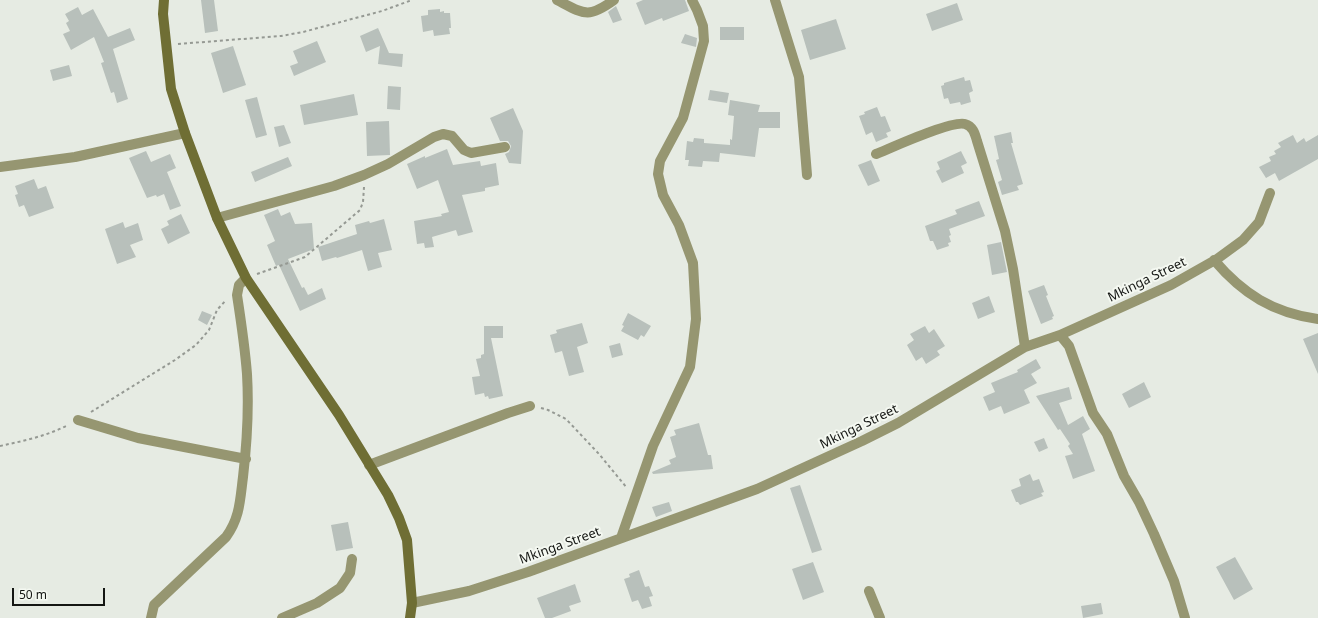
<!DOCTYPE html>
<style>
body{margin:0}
#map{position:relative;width:1318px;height:618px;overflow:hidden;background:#e6ebe3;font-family:"Noto Sans",sans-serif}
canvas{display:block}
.scale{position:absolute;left:12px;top:588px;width:93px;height:18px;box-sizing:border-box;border:2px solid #141613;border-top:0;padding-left:5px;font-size:12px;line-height:14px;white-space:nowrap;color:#141613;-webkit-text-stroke:3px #f4f8f1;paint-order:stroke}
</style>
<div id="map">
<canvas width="1318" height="618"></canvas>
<div class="scale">50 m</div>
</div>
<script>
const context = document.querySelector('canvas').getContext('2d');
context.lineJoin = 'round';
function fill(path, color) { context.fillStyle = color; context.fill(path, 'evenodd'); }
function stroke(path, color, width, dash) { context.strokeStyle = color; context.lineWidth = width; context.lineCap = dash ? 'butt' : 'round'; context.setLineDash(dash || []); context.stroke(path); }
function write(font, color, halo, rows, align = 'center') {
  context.font = font + ' "Noto Sans",sans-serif'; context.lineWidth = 4; context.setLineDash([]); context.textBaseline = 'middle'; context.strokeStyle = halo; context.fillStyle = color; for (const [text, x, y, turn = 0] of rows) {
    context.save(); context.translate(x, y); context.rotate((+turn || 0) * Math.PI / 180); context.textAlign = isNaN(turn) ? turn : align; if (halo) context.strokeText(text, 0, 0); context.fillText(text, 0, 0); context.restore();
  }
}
const building = new Path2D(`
 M201,0H214L218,31L205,33Z
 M643,0H685L689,11L663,21L662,18L645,25L636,3Z
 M957,3L963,20L932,31L926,14Z
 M616,6L622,20L613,23L608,12Z
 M78,7L82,15L93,9L108,37L130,28L135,40L113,49L128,99L117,103L114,92L111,93L101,63L104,62L94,37L71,50L63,34L70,31L66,23L69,21L65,14Z
 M440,9V12L444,11V13H450L451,28H449L450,34L434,36L433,30L423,32L421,16L428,15V10Z
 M836,19L846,49L810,60L801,30Z
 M720,27H744V40H720Z
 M378,28L389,53L403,54L402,67L378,64L380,46L366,52L360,36Z
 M685,34L697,38L696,47L681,43Z
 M317,41L326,62L294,76L290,66L298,63L293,51Z
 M233,46L246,85L223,93L211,53Z
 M69,65L72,76L53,81L50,70Z
 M964,77L965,81L970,80L973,91L969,93L971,102L961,105L960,102L950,104L948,98L944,99L941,86L944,85V83Z
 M388,86L401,87L400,110L387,109Z
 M710,90L729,93L727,103L708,100Z
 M354,94L358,115L304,125L300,105Z
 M257,97L267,135L256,138L245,100Z
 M730,100L760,105L758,112H780V128H759L755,157L720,153L719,162L703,161L702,167L688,166L689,160H685L687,141L693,142L694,138L704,139V143L730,145V139L732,140L734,116L728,115Z
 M877,107L881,117L885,116L891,131L886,133L888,137L876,142L872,132L866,135L859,116L865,114L864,112Z
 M513,108L523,131L521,164L509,163L505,154L509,152L511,146L508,141H500L490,118Z
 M389,121L390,155L367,156L366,122Z
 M284,125L291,143L279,147L274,127Z
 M1011,132L1013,143H1011L1023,184L1017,186L1019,190L1002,195L998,182L1002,180L996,160L999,159L994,136Z
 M1293,135L1297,143L1304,138L1306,142L1318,135V159L1279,181L1275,173L1266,178L1259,167L1271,161L1269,157L1276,154L1274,151L1281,147L1278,143Z
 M447,149L453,165L480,161L481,166L496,163L499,185L485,188V191L462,195L473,232L458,236L456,230L432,237L434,247L425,248L424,243L417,244L414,221L442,216L441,214L449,212L438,180L417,189L407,164L425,156V158Z
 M146,151L151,162L170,154L176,168L167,172L181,206L170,210L164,194L157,197L156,195L147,198L129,158Z
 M961,151L967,163L961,166L964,173L942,183L936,171L940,169L937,162Z
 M288,157L292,166L255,182L251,172Z
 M871,160L880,181L868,186L858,165Z
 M34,179L38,189L46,186L54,208L29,217L24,205L19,207L15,195L18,194L15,186Z
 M979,201L985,216L949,229L951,235L949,236L951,242L948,243L949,246L937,250L933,241H930L925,226L957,214L955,210Z
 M278,209L281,216L290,212L295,224L312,223L314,249L288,259L302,288L304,287L308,295L322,288L326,299L300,311L279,265L276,266L267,245L275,241L264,215Z
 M181,214L190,233L168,244L161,229L169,225L167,221Z
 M384,219L392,250L378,253L382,267L368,271L362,250L337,258L336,257L322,261L318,247L357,234L355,225L369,221L370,223Z
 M123,222L125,228L138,223L143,240L130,245L136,257L117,264L105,229Z
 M1001,242L1007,272L992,275L987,245Z
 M1044,285L1048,295L1046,296L1054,316L1052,317L1053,319L1041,324L1028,291Z
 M989,296L995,312L978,319L972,303Z
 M202,311L212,315L207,325L198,320Z
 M628,313L651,326L644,337L641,335L638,340L621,331L624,326L622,325Z
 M582,323L588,343L577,347L584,372L569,376L562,351L555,353L550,335L557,333L556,330Z
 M484,326H503V338H491L503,396L489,399L488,396L485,397L484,393L475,395L472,377L480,376L476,359L481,358V355L484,354Z
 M925,326L929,333L934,329L945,346L937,351L940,355L926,364L922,357L916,361L907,345L914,340L910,334Z
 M1318,333V374L1303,339Z
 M620,343L623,355L612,358L609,346Z
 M1036,359L1041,368L1031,374L1037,383L1024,390L1030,403L1004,414L1001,406L989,411L983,397L995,392L991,383L1018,372L1017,370Z
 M1144,382L1151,397L1129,408L1122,394Z
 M1069,387L1072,399L1059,403L1068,425L1083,416L1090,429L1082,434L1095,471L1073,479L1065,456L1073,454L1068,446L1070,444L1060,429L1058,430L1036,396Z
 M699,423L708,455H711L713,469L653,474L652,472L671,464L669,460L676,457L670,437L676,435L674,430Z
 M1044,438L1048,448L1039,452L1034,442Z
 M1030,474L1033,481L1039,479L1044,492L1041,493L1043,496L1020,505L1018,502H1016L1011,490L1021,486L1019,479Z
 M800,485L822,550L812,553L790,488Z
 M669,502L672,511L656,517L652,507Z
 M348,522L353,548L336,551L331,525Z
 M1235,557L1253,589L1234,600L1216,567Z
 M813,562L824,592L803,600L792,569Z
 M639,570L645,587L649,586L653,596L649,597L652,606L642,609L638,600L632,602L624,579L630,577L629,574Z
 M575,584L581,602L569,606L571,611L552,618H545L537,598Z
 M1101,603L1103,614L1083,618L1081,606Z`);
const path = new Path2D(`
 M178,44L281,36L303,32L382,11L412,0
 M257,274L305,257L360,210L363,202L364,187
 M541,408L548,410L566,419L599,454L627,488
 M91,412L175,360L196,345L209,330L217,310L226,300
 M0,446C23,441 47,436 68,425`);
const street = new Path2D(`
 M557,0C584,14 588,19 614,0
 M775,0L799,77L807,175
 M876,154C891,148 952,120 965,124C973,126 975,134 977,141L1005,231L1013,269L1025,347
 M0,167L75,157L185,133
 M217,218L334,186L364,175L388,164L434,137L443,134L452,136L464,150L471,153L505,147
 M1214,260C1243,294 1273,313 1318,319
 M1060,335L1069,346L1093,413L1107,434L1124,476L1139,502L1154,534L1174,581L1185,618
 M78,420L138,438L246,459
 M369,465L508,413L530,406
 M621,538L653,446L690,367L696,319L693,263L679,225L663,195L658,174L660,161L683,118L704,41L703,26L697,10L692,0
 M869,591L880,618
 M412,603L469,591L528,572L757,489L862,441L898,423L1025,347L1060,335L1171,285L1217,259L1243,240L1259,222L1270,193
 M151,618L154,605L226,537C240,518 240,500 243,477C247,443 249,408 247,374C245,348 241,321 237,295L239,285L246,278
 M282,618L317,603L340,588L350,573L352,559`);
const secondary = new Path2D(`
 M164,0L163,14L171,89L185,133L217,218L246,278L339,415L388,495L399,518L407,540L412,603L410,618`);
const streetNames = [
 ["Mkinga Street",1147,280,-26],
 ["Mkinga Street",859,427,-26],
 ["Mkinga Street",560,546,-20]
];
fill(building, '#b8c0bb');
stroke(path, '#959993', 2, [3, 3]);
stroke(street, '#969671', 10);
stroke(secondary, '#6f6e34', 10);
write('13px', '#141613', '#f4f8f1', streetNames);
</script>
